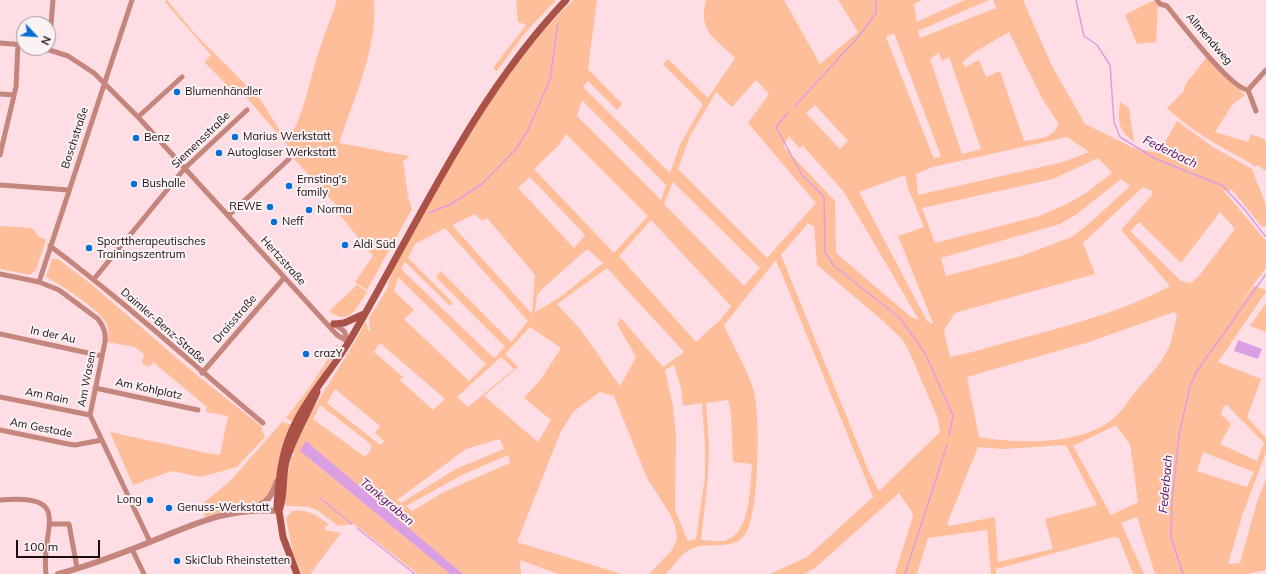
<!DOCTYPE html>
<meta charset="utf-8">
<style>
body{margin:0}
#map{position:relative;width:1266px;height:574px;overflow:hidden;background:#fedee4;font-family:Mulish,sans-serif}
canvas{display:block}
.north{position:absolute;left:16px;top:16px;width:40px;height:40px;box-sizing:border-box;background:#fbf2f4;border:1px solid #a19698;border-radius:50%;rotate:115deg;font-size:11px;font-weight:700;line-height:16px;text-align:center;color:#190d0f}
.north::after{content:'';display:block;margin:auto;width:14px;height:18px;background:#0670d8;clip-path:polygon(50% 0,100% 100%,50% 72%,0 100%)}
.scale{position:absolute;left:16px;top:540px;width:84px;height:18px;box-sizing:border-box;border:2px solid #190d0f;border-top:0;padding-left:5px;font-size:12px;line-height:14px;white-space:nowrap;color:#190d0f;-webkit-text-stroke:3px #fbf2f4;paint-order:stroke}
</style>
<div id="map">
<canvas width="1266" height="574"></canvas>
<div class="north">N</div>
<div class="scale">100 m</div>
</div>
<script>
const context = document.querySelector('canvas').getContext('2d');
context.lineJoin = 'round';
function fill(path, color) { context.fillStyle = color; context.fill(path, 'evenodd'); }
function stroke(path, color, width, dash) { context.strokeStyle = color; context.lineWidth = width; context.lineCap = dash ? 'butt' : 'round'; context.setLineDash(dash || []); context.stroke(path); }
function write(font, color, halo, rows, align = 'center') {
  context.font = font + ' Mulish,sans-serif'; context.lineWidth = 4; context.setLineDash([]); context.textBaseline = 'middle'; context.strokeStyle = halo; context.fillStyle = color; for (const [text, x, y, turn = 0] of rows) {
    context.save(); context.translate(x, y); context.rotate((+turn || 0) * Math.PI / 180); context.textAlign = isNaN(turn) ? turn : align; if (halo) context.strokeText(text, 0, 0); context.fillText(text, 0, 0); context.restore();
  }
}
const green = new Path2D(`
 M167,0L195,34L260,99L287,142C302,119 307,91 315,64C321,43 330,21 337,0H374C378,48 354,98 339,143L409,156L406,160H403L408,197L412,209L367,290L355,282L373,256L335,209L336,205L294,159L292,150L239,89L234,92L204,62L211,55L165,2Z
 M516,0H556L525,33L497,71L493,68L526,25L518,22Z
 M573,0H597L588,69L622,104L617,110L588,81L583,87L670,173L680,145L703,104L663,64L668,59L708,98L735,58C714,37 698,32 706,0H784L820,64L858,32L838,0H922L914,4L917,22L965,0H989L918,31L920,38L996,8L993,0H1023L1052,66L1085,124L1134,148L1159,153L1177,121L1213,147L1252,169L1266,205V226L1262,227L1232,190L1224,191L1266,241V268L1239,304L1254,286L1266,290V292L1218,362L1261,379L1266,366L1247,417L1266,438V453L1243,513L1228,564L1240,563L1257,502L1266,478V570L1247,574H1155L1137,517L1121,523L1144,574H1133L1119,538L1114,537L996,569V574H991L987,530L928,538L917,574H895L913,516L912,512L899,493L815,568L805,574H770L807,557L873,497L776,260L724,325C732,344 749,372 754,392C760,415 760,519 744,536C730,552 705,540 689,550C680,555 673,567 666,574H649L672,550L677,539L675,525L670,514L647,478L614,396L600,392L574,411L561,431L517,542L622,574H558L520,560L521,574H463L433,549L300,451L450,574H418L354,524L338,526L317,510L308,507L287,506L285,504L287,476L292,456H294L295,454L293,453C311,403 343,367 366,321L368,331L370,330L369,318L389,286L388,284L393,270C444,175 495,76 573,0ZM1009,32L1043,100L1058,123C1057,138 1036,139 1024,141L1000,71L986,77L979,60L965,67L962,62L975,52ZM894,33L941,156L934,159L886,37ZM939,53L942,61L949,57L981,149L962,154L930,59ZM756,80L769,94L748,123L816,203L767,258L678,169L690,136L716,92L732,107ZM582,100L666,185L661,200L577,116ZM815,105L848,141L840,149L806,113ZM566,134L648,216L614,253L534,169L559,145ZM789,136L800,149L802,145L844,192L919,320L911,317L836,253L835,201L783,146ZM1067,137L1089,152L1063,162L918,195L916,174L933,167ZM1098,158L1112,173L1086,193L1065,205L1039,216L935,243L922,208L1053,179ZM905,175L908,188L924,227L898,236L933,323L932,324L927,321L859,192ZM530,177L585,235L574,248L518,188ZM1121,179L1130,186L1092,221L1072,237L1021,256L946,276L941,258L1060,224L1077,214ZM673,182L760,268L744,286L664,204ZM1143,187L1152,191V195L1121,230L1170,286C1121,312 1068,326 1015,340C993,346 971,353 950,357L944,330L955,313L1095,274L1083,243ZM1220,212L1235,229L1198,277L1191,283L1181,281L1130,231L1139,222L1181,263ZM475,214L482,221L487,218L535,275L532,314L452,225ZM651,220L731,306L720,320L696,342L619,256ZM808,223L814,226L817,265L882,320L902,339L909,351L938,419L940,432L879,491L869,472L781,255ZM445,228L528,321L511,342L441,271L436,277L505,347L494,358L401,269L405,262L450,306L453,303L408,258L415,244ZM587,249L603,263L559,298L535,312L537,295L541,290ZM607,268L684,352L663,367L621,318L617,324L636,357L620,386L580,329L557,304ZM398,277L486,364L469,381L404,319L414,310L394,291ZM1174,312L1177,315C1174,327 1172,343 1166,353C1158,368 1146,379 1136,391C1129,399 1124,408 1117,415C1087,446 1018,444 979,437L967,377L1089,342ZM530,327L561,348L541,379L524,398L551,420L538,442L484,396L518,367L505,354ZM380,343L445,399L433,410L400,380L403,377L374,352ZM501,357L514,369L468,407L457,397ZM674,365L681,388L683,406L702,403L705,445V477L696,539L688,541L675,510L676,437L673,406L665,370ZM335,389L380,426L375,433L384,441L382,444H379L327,403ZM728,400L731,413L733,462L752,464C750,485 751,529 729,539C721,543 710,540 701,540L708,477L709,443L706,403ZM320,405L367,441L371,446V450L365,457L313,419ZM1227,405L1264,443L1257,461L1220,444L1231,424L1221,414L1224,406ZM1116,425L1130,444L1138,502L1111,515L1073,446ZM500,439L504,449L456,469L401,503L397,500L466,449ZM1066,445L1097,505L1045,519L1053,549L998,562L995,517L949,526L947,524L978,447L1004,449ZM1203,452L1254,472L1247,487L1197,471ZM508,455L510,463L444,492L412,511L406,506L462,475Z
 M1152,1L1156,2L1158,6L1156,42L1137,44L1125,15Z
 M1207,57L1245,95L1233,104L1215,132L1248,142L1251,134L1266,140V171L1257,165L1255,167C1244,158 1231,153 1218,145C1200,135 1182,122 1167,108L1184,91L1185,85Z
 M1120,102L1129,108L1134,142C1117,129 1118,122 1120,102Z
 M0,226L32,228L39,237L46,240L36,270L30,275L0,269Z
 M52,259H58L91,284L193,372L261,426L265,437L237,467L201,477L172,471L133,485L110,432L207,453L220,455L228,416L206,412L207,407L153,362L150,367L142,364L144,354L135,347L107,342C109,336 109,329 106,323C99,309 61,285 46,277Z
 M357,285L367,292C357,307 350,327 329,311Z
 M1266,303V332L1250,326Z
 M338,343C338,353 301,409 294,423L286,418L310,387Z
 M282,422L293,425L272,489L263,502L205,517L201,505L231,480Z
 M292,511C307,509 316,514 328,524V526H325V530L341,533L311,573L312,574H302L293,554L286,518Z`);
const water = new Path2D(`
 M1238,340L1262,349L1258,359L1234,351Z
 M306,441L463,574H450L300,451Z`);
const stream = new Path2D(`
 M1076,0L1084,36L1097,45L1110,65L1114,122L1120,137L1156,159L1223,186L1245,210L1266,237
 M794,107L859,36L876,13V0
 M788,113L776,127L802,175L824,197L825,252L834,266L900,318L925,353L953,416L949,435
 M429,213L451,204L482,184L516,149L528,130L550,80L558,23
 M320,498L352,524
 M357,528L415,574
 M905,574L947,445
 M1183,574L1171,538L1172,503L1179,435L1190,386L1197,371L1266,274`);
const minor = new Path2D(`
 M1157,0L1160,4L1167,6C1180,22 1230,88 1248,90
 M0,43L24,45
 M43,48L68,56L94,73L138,117L337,335L349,342
 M49,50L53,0
 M1248,90L1266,70
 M1248,90L1256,111
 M0,94L14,95
 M138,117L182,77
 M0,155L16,87L18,44
 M0,185L69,190
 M228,216L289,159
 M50,246C124,301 192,364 263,423
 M0,274L39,282L59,290L98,319C104,327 106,333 105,342L90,415L150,542
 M94,279L185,168L247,110
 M39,282L132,0
 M333,323L344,331L349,342
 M0,334L102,356
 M202,373L284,278
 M95,388L198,410
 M0,397L90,415
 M0,430L68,444L75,445L102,440
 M0,500C76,493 40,529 46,574
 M50,524H69L77,568
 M132,549L144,574`);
const tertiary = new Path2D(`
 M252,510C268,501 271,498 277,481
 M58,574C89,566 120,554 150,542C195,524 228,507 279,511`);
const secondary = new Path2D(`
 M334,324L344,323L364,314
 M279,511C285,496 282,478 286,462C293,437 307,416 317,392
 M297,574L283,537L279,511L277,508C278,486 280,464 287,443C300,404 329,375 350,340C418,224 472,99 566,0`);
const markers = [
 [177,92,4,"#0670d8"],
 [235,137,4,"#0670d8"],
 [136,138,4,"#0670d8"],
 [219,153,4,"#0670d8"],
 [134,184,4,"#0670d8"],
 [289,186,4,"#0670d8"],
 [270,207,4,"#0670d8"],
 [309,210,4,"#0670d8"],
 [274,222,4,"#0670d8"],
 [345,245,4,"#0670d8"],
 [89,248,4,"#0670d8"],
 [306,354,4,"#0670d8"],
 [150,500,4,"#0670d8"],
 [169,508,4,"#0670d8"],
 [177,561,4,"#0670d8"]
];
const streetNames = [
 ["Allmendweg",1209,39,49],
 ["Boschstraße",75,138,-72],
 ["Siemensstraße",201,140,-44],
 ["Hertzstraße",283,261,48],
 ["Draisstraße",235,319,-49],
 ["Daimler-Benz-Straße",163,326,41],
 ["In der Au",53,335,12],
 ["Am Wasen",87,379,-79],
 ["Am Kohlplatz",149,389,12],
 ["Am Rain",47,396,12],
 ["Am Gestade",41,428,11]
];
const poiNames = [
 ["Blumenhändler",185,92],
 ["Marius Werkstatt",243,137],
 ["Benz",144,138],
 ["Autoglaser Werkstatt",227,153],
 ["Ernsting's",297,180],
 ["family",297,193],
 ["Bushalle",142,184],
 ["REWE",262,207,"right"],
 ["Norma",317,210],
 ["Neff",282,222],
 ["Sporttherapeutisches",97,242],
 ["Trainingszentrum",97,255],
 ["Aldi Süd",353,245],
 ["crazY",314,354],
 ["Long",142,500,"right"],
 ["Genuss-Werkstatt",177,508],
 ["SkiClub Rheinstetten",185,561]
];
const waterNames = [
 ["Federbach",1170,152,26],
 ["Federbach",1166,484,-85],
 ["Tankgraben",387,502,40]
];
fill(green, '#febe9a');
fill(water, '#da9fe3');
stroke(stream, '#da9fe3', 1.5);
stroke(minor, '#c3857c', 5);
stroke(tertiary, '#c3857c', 6);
stroke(secondary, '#ab5248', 7);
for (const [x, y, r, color] of markers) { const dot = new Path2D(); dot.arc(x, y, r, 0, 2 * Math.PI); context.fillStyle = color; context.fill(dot); stroke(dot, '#fbf2f4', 1.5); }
write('11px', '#190d0f', '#fbf2f4', streetNames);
write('11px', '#190d0f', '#fbf2f4', poiNames, 'left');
write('italic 12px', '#4f035a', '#fbf2f4', waterNames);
</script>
